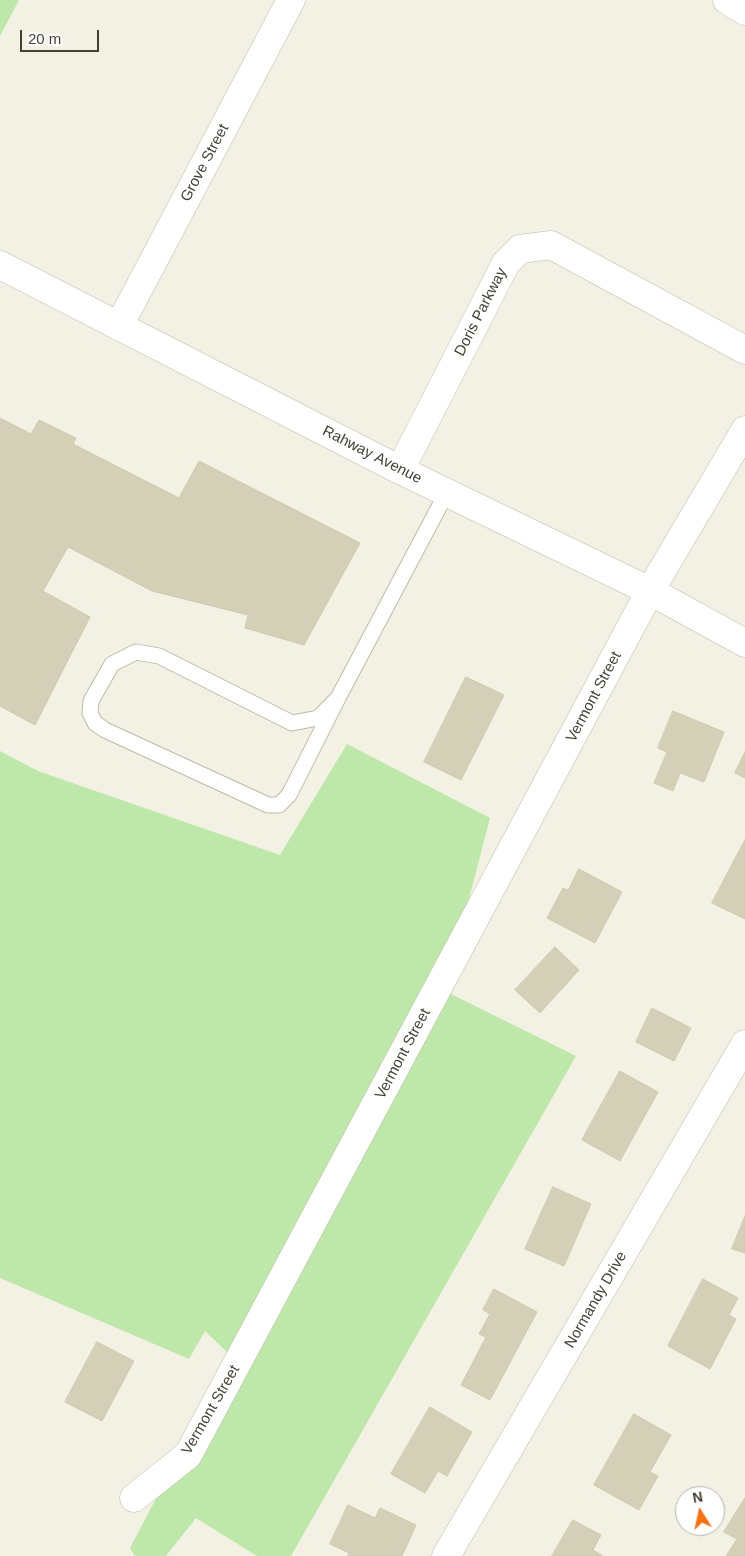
<!DOCTYPE html>
<style>
body{margin:0}
#map{position:relative;width:745px;height:1556px;overflow:hidden;background:#f2f1e3;font-family:Arial,sans-serif}
canvas{display:block}
.north{position:absolute;left:675px;top:1486px;width:50px;height:50px;box-sizing:border-box;background:#fff;border:1px solid #b4b3ad;border-radius:50%;rotate:350deg;font-size:14px;font-weight:700;line-height:20px;text-align:center;color:#444133}
.north::after{content:'';display:block;margin:auto;width:18px;height:22px;background:#ff6e0d;clip-path:polygon(50% 0,100% 100%,50% 72%,0 100%)}
.scale{position:absolute;left:20px;top:30px;width:79px;height:22px;box-sizing:border-box;border:2px solid #444133;border-top:0;padding-left:6px;font-size:15px;line-height:18px;white-space:nowrap;color:#444133;-webkit-text-stroke:4px #fff;paint-order:stroke}
</style>
<div id="map">
<canvas width="745" height="1556"></canvas>
<div class="north">N</div>
<div class="scale">20 m</div>
</div>
<script>
const context = document.querySelector('canvas').getContext('2d');
context.lineJoin = 'round';
function fill(path, color) { context.fillStyle = color; context.fill(path, 'evenodd'); }
function stroke(path, color, width, dash) { context.strokeStyle = color; context.lineWidth = width; context.lineCap = dash ? 'butt' : 'round'; context.setLineDash(dash || []); context.stroke(path); }
function write(font, color, halo, rows, align = 'center') {
  context.font = font + ' Arial,sans-serif'; context.lineWidth = 4; context.setLineDash([]); context.textBaseline = 'middle'; context.strokeStyle = halo; context.fillStyle = color; for (const [text, x, y, turn = 0] of rows) {
    context.save(); context.translate(x, y); context.rotate((+turn || 0) * Math.PI / 180); context.textAlign = isNaN(turn) ? turn : align; if (halo) context.strokeText(text, 0, 0); context.fillText(text, 0, 0); context.restore();
  }
}
const green = new Path2D(`
 M0,0H19L0,36Z
 M347,744L490,818L445,991L576,1056L291,1556H257L196,1518L166,1556H135L130,1548L231,1356L205,1331L189,1359L0,1278V751L38,771L280,855Z`);
const building = new Path2D(`
 M0,418L31,434L39,420L76,438L73,444L179,498L199,461L360,543L304,645L245,628L248,615L152,591L68,547L43,591L90,617L35,725L0,706Z
 M466,677L504,695L461,780L424,762Z
 M673,711L724,732L704,782L680,773L673,791L654,783L667,752L658,748Z
 M745,752V778L735,773Z
 M745,840V919L712,903Z
 M579,869L622,892L595,943L547,918L563,888L568,890Z
 M555,947L579,970L540,1013L515,990Z
 M652,1008L691,1028L674,1061L636,1042Z
 M620,1071L658,1092L620,1161L582,1140Z
 M553,1187L591,1204L564,1266L525,1249Z
 M745,1216V1253L732,1249Z
 M703,1279L738,1298L729,1315L736,1319L710,1369L668,1346Z
 M494,1289L537,1312L490,1400L461,1385L486,1337L479,1334L490,1314L483,1310Z
 M97,1342L134,1361L102,1421L65,1402Z
 M430,1407L472,1432L447,1476L438,1471L425,1493L391,1474Z
 M634,1414L671,1435L650,1472L658,1476L639,1510L594,1485Z
 M745,1498V1556H726L737,1539L724,1532Z
 M348,1505L375,1518L380,1508L416,1525L402,1556H348L349,1553L330,1544Z
 M573,1520L601,1535L593,1550L603,1556H552Z`);
const service = new Path2D(`
 M338,698L289,795L279,805H268L105,730L95,723L90,713L91,701L112,664L136,652L159,656L292,723L318,718L338,698L447,492`);
const minor = new Path2D(`
 M727,0L745,11
 M119,326L291,0
 M400,470L506,263L520,249L551,245L745,350
 M134,1498L188,1455L650,591L745,430
 M446,1556L745,1044`);
const tertiary = new Path2D(`
 M0,265L400,470L650,591L745,643`);
const streetNames = [
 ["Grove Street",205,163,-62],
 ["Doris Parkway",481,312,-63],
 ["Rahway Avenue",372,455,27],
 ["Vermont Street",594,697,-62],
 ["Vermont Street",403,1054,-62],
 ["Normandy Drive",596,1300,-60],
 ["Vermont Street",211,1410,-60]
];
fill(green, '#bde8aa');
fill(building, '#d4d0b8');
stroke(building, '#cfcaab', 1);
stroke(service, '#bebba5', 17);
stroke(minor, '#bebba5', 29);
stroke(tertiary, '#bebba5', 29);
stroke(service, '#fff', 15);
stroke(minor, '#fff', 28);
stroke(tertiary, '#fff', 28);
write('15px', '#444133', '#fff', streetNames);
</script>
